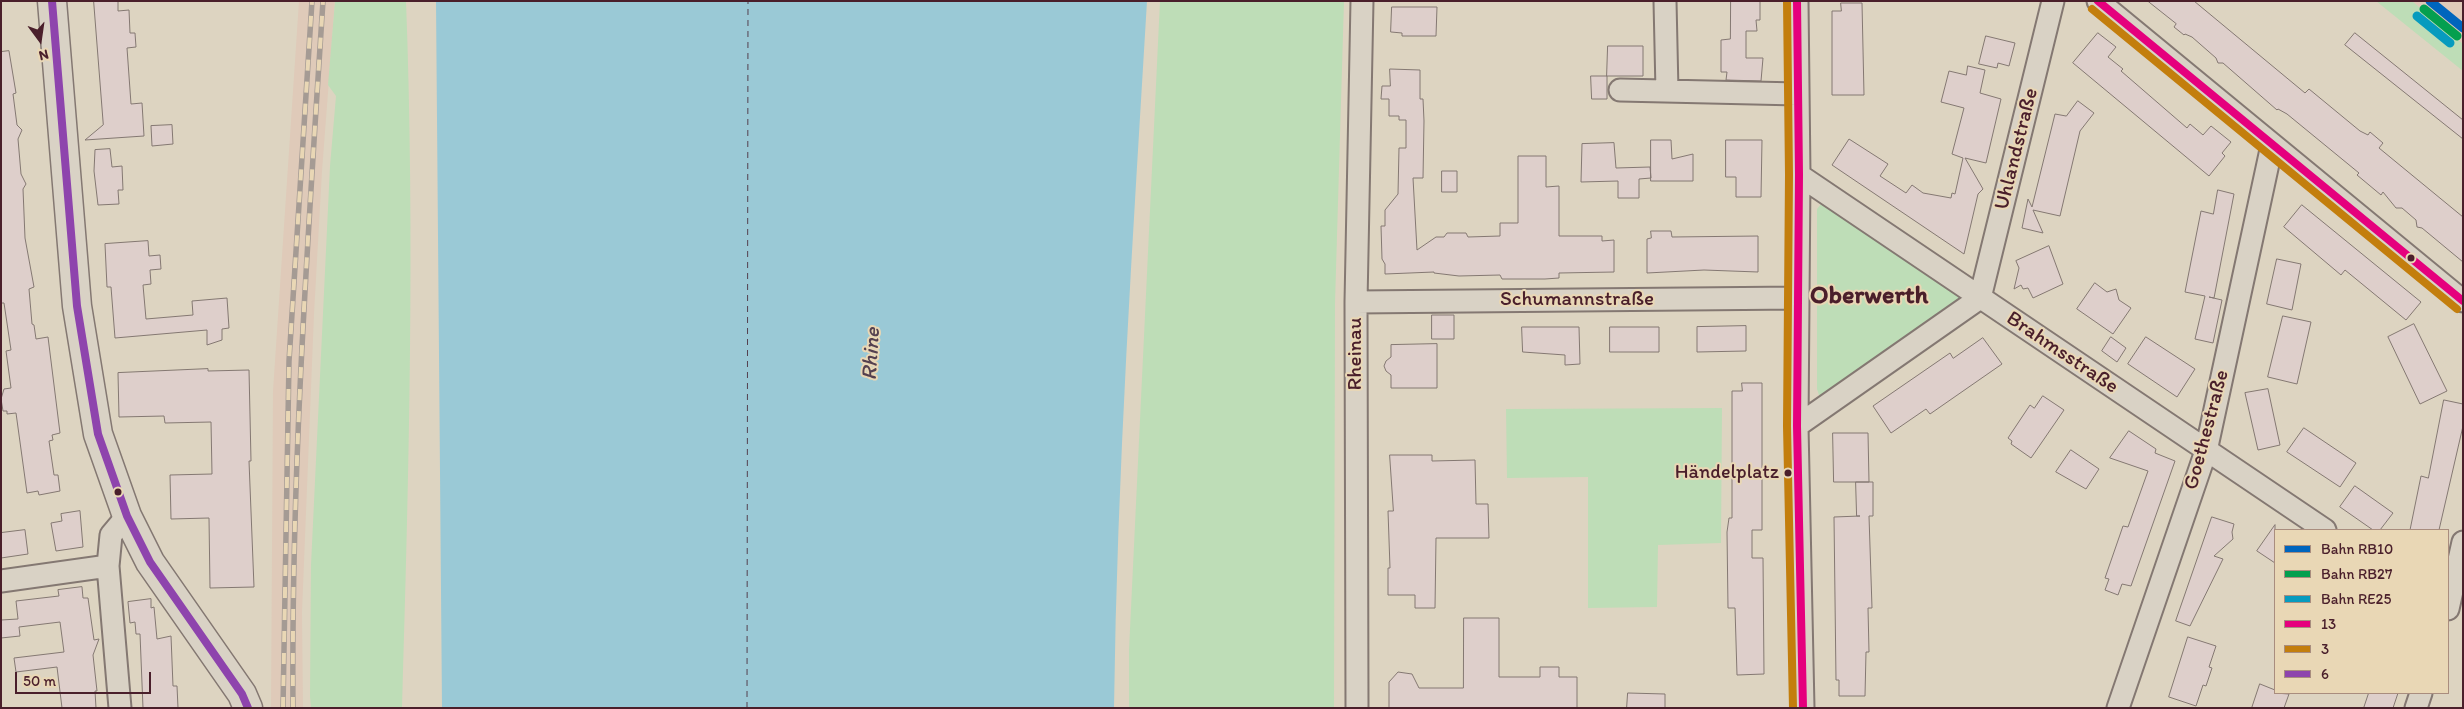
<!DOCTYPE html>
<meta charset="utf-8">
<style>
body{margin:0}
#map{position:relative;width:2464px;height:709px;overflow:hidden;background:#ddd4c1;font-family:Itim,sans-serif}
canvas{display:block}
.frame{position:absolute;inset:0;border:2px solid #4a1f2b;pointer-events:none}
.legend{position:absolute;left:2274px;top:529px;width:175px;height:165px;box-sizing:border-box;background:#e9d7b5;border:1px solid #a98d7e;margin:0;padding:6px 9px;list-style:none;font-size:15px;color:#4a1f2b}
.legend li{display:flex;align-items:center;gap:10px;height:25px}
.legend b{width:25px;border:1px solid #a98d7e}
.north{position:absolute;left:15px;top:15px;width:50px;height:50px;-webkit-text-stroke:4px #e9d7b5;paint-order:stroke;rotate:166deg;font-size:14px;font-weight:700;line-height:20px;text-align:center;color:#4a1f2b}
.north::after{content:'';display:block;margin:auto;width:18px;height:22px;background:#4a1f2b;clip-path:polygon(50% 0,100% 100%,50% 72%,0 100%)}
.scale{position:absolute;left:15px;top:672px;width:136px;height:22px;box-sizing:border-box;border:2px solid #4a1f2b;border-top:0;padding-left:6px;font-size:15px;line-height:18px;white-space:nowrap;color:#4a1f2b;-webkit-text-stroke:4px #e9d7b5;paint-order:stroke}
</style>
<div id="map">
<canvas width="2464" height="709"></canvas>
<div class="frame"></div>
<ul class="legend">
<li><b style="height:6px;background:#0065bd"></b>Bahn RB10</li>
<li><b style="height:6px;background:#049f4f"></b>Bahn RB27</li>
<li><b style="height:6px;background:#079bbe"></b>Bahn RE25</li>
<li><b style="height:6px;background:#e5007d"></b>13</li>
<li><b style="height:6px;background:#c37e0d"></b>3</li>
<li><b style="height:6px;background:#8e44ad"></b>6</li>
</ul>
<div class="north">N</div>
<div class="scale">50 m</div>
</div>
<script>
const context = document.querySelector('canvas').getContext('2d');
context.lineJoin = 'round';
function fill(path, color) { context.fillStyle = color; context.fill(path, 'evenodd'); }
function stroke(path, color, width, dash) { context.strokeStyle = color; context.lineWidth = width; context.lineCap = dash ? 'butt' : 'round'; context.setLineDash(dash || []); context.stroke(path); }
function write(font, color, halo, rows, align = 'center') {
  context.font = font + ' Itim,sans-serif'; context.lineWidth = 4; context.setLineDash([]); context.textBaseline = 'middle'; context.strokeStyle = halo; context.fillStyle = color; for (const [text, x, y, turn = 0] of rows) {
    context.save(); context.translate(x, y); context.rotate((+turn || 0) * Math.PI / 180); context.textAlign = isNaN(turn) ? turn : align; if (halo) context.strokeText(text, 0, 0); context.fillText(text, 0, 0); context.restore();
  }
}
const built = new Path2D(`
 M299,1H335L322,171L314,314L302,612L303,708H271L273,391Z
 M2412,1H2462L2463,44Z`);
const green = new Path2D(`
 M335,1H406C415,237 409,472 402,708H311L310,696L311,565L330,166L336,96L328,85Z
 M1160,1H1344L1335,303L1334,708H1129V650Z
 M2376,1H2412L2463,44V71Z
 M1822,203L1961,296V300L1825,396L1819,395L1817,389V209Z
 M1722,408L1721,543L1658,545L1657,607L1588,608V477L1507,478L1506,409Z`);
const water = new Path2D(`
 M436,1H1147C1133,236 1117,472 1114,708H442Z`);
const ferry = new Path2D(`
 M747,708L748,1`);
const building = new Path2D(`
 M94,1H118V11L129,10L130,33H135L136,47L127,48L131,104L142,103L144,136L85,140L103,125Z
 M1731,1H1760V20H1756L1757,31H1746V58H1763L1761,81L1726,80L1727,72H1721V40L1730,39Z
 M2148,1H2194L2305,93L2309,89L2360,131L2368,135L2370,132L2383,143L2379,148L2463,217V262L2422,228L2417,227L2416,220L2402,208H2396L2383,192L2381,195L2357,175L2359,173L2287,114L2278,109L2277,110L2223,63H2218L2216,58L2192,37L2185,34L2184,35L2174,27L2176,24Z
 M1841,3H1862L1864,95H1832V11H1841Z
 M1392,7H1437L1436,36H1402V33L1391,32Z
 M2098,33L2116,47L2108,57L2123,69L2121,71L2187,128L2190,124L2203,135L2211,126L2231,142L2222,153L2225,156L2209,176L2073,63Z
 M2355,33L2463,120V139L2345,45Z
 M1986,36L2015,43L2009,66L1998,63L1997,68L1979,64Z
 M1608,46H1643V76H1607Z
 M9,51L16,93L13,94L17,125L22,130L18,139L21,174L26,184L23,189L25,238L34,287L29,289L32,324L34,325L36,339L48,337L60,433L52,435L53,440L49,441L54,475H58L60,491L39,495L38,491L27,493L16,413L7,414V411H3L1,399L4,389L11,388L6,351L11,350L4,303H1V52Z
 M1968,66L1985,70L1980,93L2001,99L1986,163L1965,158L1983,189L1978,194L1964,254L1832,165L1849,139L1888,164L1880,176L1906,193L1912,185L1923,193L1951,198L1952,193L1955,194L1963,158L1952,154L1964,108L1941,102L1949,71L1966,75Z
 M1390,69L1420,70V99H1423L1424,121L1423,178H1413L1417,250L1436,237H1444L1447,233H1466L1468,237L1500,236V223H1518V156H1546V187L1559,186V236H1602V241L1614,240V272L1559,273V278L1545,279H1502L1500,275L1459,276L1434,273V272L1385,274V264L1382,259L1381,226H1385V210L1398,194L1399,148H1406V120H1399V116H1389V99H1381L1382,86H1390Z
 M1591,76H1607V99H1592Z
 M2078,101L2094,113L2080,131L2060,216L2033,210L2043,233L2022,228L2028,199L2032,207L2055,114L2066,116Z
 M172,125L173,144L152,146L151,126Z
 M1651,140H1671L1672,159L1693,154V181H1651Z
 M1726,140H1762L1761,197H1736V177H1726Z
 M1614,143L1616,168L1650,167L1651,178L1639,179V198H1618V181L1581,182L1582,144Z
 M110,149L112,167L122,166L123,190H118L119,204L98,205L94,171L95,150Z
 M1442,171H1457V192H1442Z
 M2218,190L2234,194L2214,298L2209,297L2222,300L2213,343L2195,339L2205,296L2185,292L2201,211L2213,214Z
 M2302,205L2421,302L2406,320L2345,270L2341,275L2284,227Z
 M1651,231H1671L1672,237L1758,236V272L1704,270L1647,273V239L1651,238Z
 M148,241L149,256L160,255L161,269L150,270L151,284L143,285L146,319L193,315L192,301L227,298L229,328L222,329V340L207,345V330L115,338L111,287H107L105,244Z
 M2049,246L2063,284L2033,298L2028,288L2023,289L2021,285L2014,289L2019,268L2016,261Z
 M2277,259L2301,264L2292,310L2267,304Z
 M2095,283L2107,292L2116,289L2119,300L2131,308L2113,334L2077,309Z
 M1432,315H1454V339H1432Z
 M2283,316L2311,322L2297,384L2268,377Z
 M2414,324L2447,391L2420,404L2388,337Z
 M1746,326V351L1697,352V327Z
 M1522,327H1579L1580,364L1565,365V355L1523,352Z
 M1610,327H1659V352H1610Z
 M2111,337L2126,348L2117,362L2102,351Z
 M2146,337L2195,369L2177,397L2128,364Z
 M1983,338L2002,364L1930,414L1926,409L1891,433L1873,406L1950,353L1953,358Z
 M1437,344V388H1391V375L1386,371L1384,366L1386,361L1391,357V345Z
 M208,369V371L249,370L251,461H249L254,587L210,588L209,518L171,519L170,475L212,474L211,422L165,423L164,416L119,417L118,373Z
 M1742,383H1762V530H1752V558H1763L1764,674L1737,675L1735,608H1728L1727,532L1729,518H1732V391H1742Z
 M2268,389L2280,445L2258,450L2245,393Z
 M2043,396L2064,410L2031,458L2011,444L2012,441L2008,438L2030,405L2034,408Z
 M2444,400L2463,404V426L2439,530H2410L2421,476L2428,478Z
 M2304,428L2356,463L2340,487L2287,452Z
 M2129,431L2156,449L2155,453L2175,461L2131,586L2122,584L2118,595L2105,590L2109,579L2105,578L2123,526L2128,527L2148,471L2110,458Z
 M1833,433H1868L1869,482H1834Z
 M2071,450L2099,469L2086,489L2056,472Z
 M1390,455H1432V461L1475,460L1476,504H1488L1489,538H1436L1435,608H1415V595H1388V568H1390L1388,511H1393Z
 M1856,482H1873V516H1869L1872,608H1868L1869,652H1866L1865,696H1839V680H1836L1834,517L1860,516H1857Z
 M2355,486L2393,513L2380,530H2373L2340,507Z
 M80,511L83,547L56,551L51,523L62,521L61,514Z
 M2212,517L2234,524L2232,532L2233,539L2214,556L2223,559L2190,626L2176,621Z
 M2275,525V563L2257,551Z
 M25,530L28,554L1,558V533Z
 M82,587L83,598H88L94,640L99,639L93,655L97,691H95L96,708H62L57,667L16,672L14,658L64,652L60,622L19,627L20,636L1,638V620L18,619L16,601L59,596L58,590Z
 M151,599V608L154,607L157,639L171,636L173,686H177L178,708H143L140,634H136L135,622L130,623L128,602Z
 M1464,618H1499V677H1540V667H1559V677H1577V708H1389V682L1398,672L1412,674L1419,688H1463Z
 M2188,637L2216,646L2209,667L2212,668L2206,686L2203,685L2196,706L2169,697Z
 M2260,684L2275,690V693L2289,694L2284,708H2252Z
 M1628,693L1665,694V708H1627Z
 M2369,693H2398L2393,708H2364Z`);
const street = new Path2D(`
 M1665,1L1667,91
 M1797,1L1799,175L1797,426L1803,708
 M2098,1L2463,301
 M1620,90L1798,94
 M1799,175L2325,530
 M1356,302L1798,298
 M1797,426L1980,298L2053,1
 M1,581L108,566
 M2448,609L2463,542
 M120,708L108,566L111,535L127,516
 M1357,708L1356,302L1362,1
 M2118,708L2206,451L2272,145
 M2416,708L2421,693`);
const secondary = new Path2D(`
 M52,1L77,306L98,434L127,516L150,562L242,694L248,708`);
const rail = new Path2D(`
 M283,708L289,361L312,1
 M293,708C291,472 308,236 323,1`);
const bus1 = new Path2D(`
 M1797,1L1799,175L1797,426L1803,708
 M2098,1L2463,301`);
const bus2 = new Path2D(`
 M1787,1L1789,175L1787,426L1793,708
 M2092,9L2457,309`);
const bus3 = new Path2D(`
 M52,1L77,306L98,434L127,516L150,562L242,694L248,708`);
const rail1 = new Path2D(`
 M2430,1L2463,28`);
const rail2 = new Path2D(`
 M2424,9L2457,36`);
const rail3 = new Path2D(`
 M2417,16L2450,43`);
const markers = [
 [2411,258,4.5,"#4a1f2b"],
 [1788,473,4.5,"#4a1f2b"],
 [118,492,4.5,"#4a1f2b"]
];
const busNames = [
 ["Händelplatz",1779,473]
];
const streetNames = [
 ["Uhlandstraße",2017,149,-76],
 ["Schumannstraße",1577,300],
 ["Brahmsstraße",2062,353,34],
 ["Rheinau",1356,354,-90],
 ["Goethestraße",2207,430,-75]
];
const waterNames = [
 ["Rhine",872,354,-86]
];
const districtNames = [
 ["Oberwerth",1869,296]
];
fill(built, '#dfcab9');
fill(green, '#beddb7');
fill(water, '#9ac9d6');
stroke(ferry, '#54404f', 1, [6, 5]);
fill(building, '#decfcb');
stroke(building, '#847872', 1);
stroke(street, '#847872', 25);
stroke(secondary, '#847872', 31);
stroke(street, '#d9d2c5', 21);
stroke(secondary, '#d9d2c5', 28);
stroke(rail, '#a59b94', 5.5);
stroke(rail, '#e9d7b5', 4, [11]);
stroke(bus1, '#e5007d', 8);
stroke(bus2, '#c37e0d', 8);
stroke(bus3, '#8e44ad', 8);
stroke(rail1, '#0065bd', 9);
stroke(rail2, '#049f4f', 9);
stroke(rail3, '#079bbe', 9);
for (const [x, y, r, color] of markers) { const dot = new Path2D(); dot.arc(x, y, r, 0, 2 * Math.PI); context.fillStyle = color; context.fill(dot); stroke(dot, '#e9d7b5', 2); }
write('20px', '#4a1f2b', '#e9d7b5', busNames, 'right');
write('21px', '#4a1f2b', '#e9d7b5', streetNames);
write('italic 22px', '#54404f', '#e9d7b5', waterNames);
write('bold 26px', '#4a1f2b', '#e9d7b5', districtNames);
</script>
